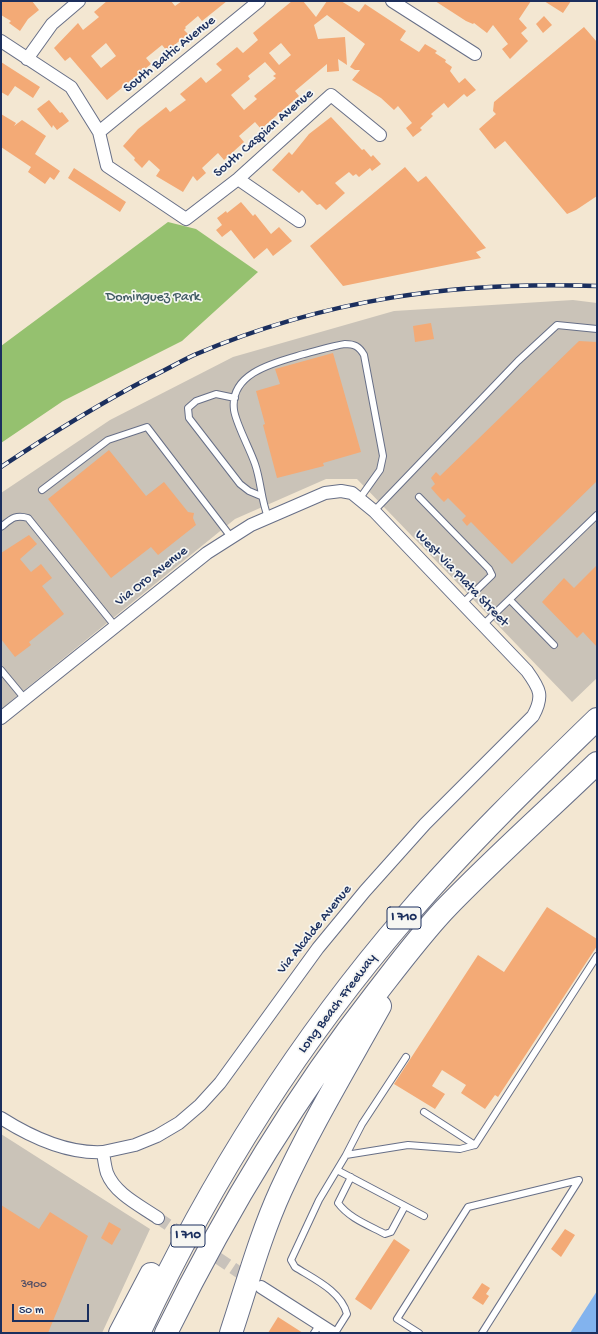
<!DOCTYPE html>
<style>
body{margin:0}
#map{position:relative;width:598px;height:1334px;overflow:hidden;background:#f3e7d2;font-family:"Gochi Hand",sans-serif}
canvas{display:block}
.frame{position:absolute;inset:0;border:2px solid #1b2f5e;pointer-events:none}
.scale{position:absolute;left:12px;top:1304px;width:77px;height:18px;box-sizing:border-box;border:2px solid #1b2f5e;border-top:0;padding-left:5px;font-size:12px;line-height:14px;white-space:nowrap;color:#1b2f5e;-webkit-text-stroke:3px #f6f6f2;paint-order:stroke}
</style>
<div id="map">
<canvas width="598" height="1334"></canvas>
<div class="frame"></div>
<div class="scale">50 m</div>
</div>
<script>
const context = document.querySelector('canvas').getContext('2d');
context.lineJoin = 'round';
function fill(path, color) { context.fillStyle = color; context.fill(path, 'evenodd'); }
function stroke(path, color, width, dash) { context.strokeStyle = color; context.lineWidth = width; context.lineCap = dash ? 'butt' : 'round'; context.setLineDash(dash || []); context.stroke(path); }
function write(font, color, halo, rows, align = 'center') {
  context.font = font + ' "Gochi Hand",sans-serif'; context.lineWidth = 3.5; context.setLineDash([]); context.textBaseline = 'middle'; context.strokeStyle = halo; context.fillStyle = color; for (const [text, x, y, turn = 0] of rows) {
    context.save(); context.translate(x, y); context.rotate((+turn || 0) * Math.PI / 180); context.textAlign = isNaN(turn) ? turn : align; if (halo) context.strokeText(text, 0, 0); context.fillText(text, 0, 0); context.restore();
  }
}
const industrial = new Path2D(`
 M573,300L597,303V678L572,702L357,479H326L235,519L1,709V493L110,420L233,357L394,311Z
 M1,1134L150,1229L102,1333H1Z`);
const green = new Path2D(`
 M168,222L196,229L258,272L182,341L63,401L1,443V346Z`);
const water = new Path2D(`
 M597,1291V1333H570Z`);
const building = new Path2D(`
 M1,1H32L39,10L28,19L20,31L9,23L11,21L1,15Z
 M107,1H171L175,6L182,1H227L202,21L198,16L185,27L186,28L184,30L188,34L167,51L162,45L146,58L151,64L107,100L70,57L65,61L54,48L78,23L83,30L99,17L94,12ZM106,43L116,56L101,68L91,56Z
 M292,1H303L316,17L327,1H341L359,12L365,4L406,31L400,40L419,52L425,44L437,51L435,53L446,60L445,62L452,67L450,71L459,83L465,78L476,90L467,97L464,94L448,108L444,103L431,114L433,116L420,128L422,130L413,137L406,128L412,123L398,106L394,110L381,98L352,80L360,70H355L350,67L365,44L327,15L314,25L318,39L345,37L347,65L338,59L339,71L327,72V64L295,91L299,96L261,129L255,122L239,136L244,142L224,160L218,153L202,168L206,173L197,181L193,176L183,192L156,176L160,170L149,160L142,168L134,160L135,158L123,146L138,129L166,107L170,112L186,100L180,94L201,77L206,83L222,70L216,64L237,47L243,53L258,40L253,33ZM281,43L291,55L279,65L269,53ZM265,62L276,74L273,76L276,78L254,96L257,99L244,110L231,95L250,79L248,76Z
 M435,1H531L519,19L527,28L521,33L528,41L510,59L502,49L508,44L493,25L487,33L474,23L473,24L466,21Z
 M544,1H571L563,13Z
 M544,16L552,25L543,33L536,24Z
 M584,27L597,42V196L576,210L567,214L505,141L495,149L479,129L496,114L493,111L494,102Z
 M1,62L40,87L33,98L15,86L8,96L1,92Z
 M49,100L60,113L62,112L69,121L57,130L53,125L52,128L37,109Z
 M1,114L16,123L14,126L22,120L46,136L35,154L60,171L54,180L50,177L45,184L28,172L31,167L1,147Z
 M331,117L362,150L364,149L371,157L373,155L381,164L372,171L370,168L359,177L356,174L353,176L349,172L335,183L345,193L326,210L320,204L317,205L302,190L299,193L272,170L289,152L292,155L309,134Z
 M405,167L418,182L426,176L486,248L476,252L481,258L343,286L310,246Z
 M74,168L126,202L120,212L68,178Z
 M241,202L253,216L255,214L271,234L279,227L292,241L273,256L267,248L254,259L231,230L222,237L216,230L222,225L217,218L226,211L227,213Z
 M431,323L434,339L415,342L413,326Z
 M579,341L597,342V481L512,564L471,522L467,526L462,520L466,516L448,498L444,502L438,496L431,488L435,484L431,478L436,472L440,476Z
 M333,353L361,452L323,463L324,466L277,478L263,425L265,424L256,391L280,384L275,369Z
 M109,450L146,496L164,482L188,512L194,513L193,518L196,525L158,555L151,547L111,578L48,499Z
 M29,535L37,544L20,559L31,572L41,564L52,578L42,586L64,614L29,642L31,645L15,657L1,639V553Z
 M597,565V647L583,632L577,638L542,602L564,578L574,588Z
 M547,907L597,939V946L498,1097L495,1095L485,1109L461,1093L466,1085L442,1070L432,1086L445,1094L435,1109L394,1084L478,955L504,972Z
 M1,1205L39,1229L50,1212L88,1236L48,1333H1Z
 M109,1222L121,1229L112,1245L101,1238Z
 M565,1229L575,1235L561,1257L551,1249Z
 M394,1239L410,1250L371,1310L355,1299Z
 M482,1283L490,1288L486,1294L489,1296L483,1305L472,1298Z
 M278,1317L303,1333H268Z`);
const minorTunnel = new Path2D(`
 M158,1218L252,1281`);
const service = new Path2D(`
 M235,398L216,394L196,401L188,408L189,418L240,484L249,491L261,496
 M42,490L108,440L147,427L231,537
 M419,497L489,569L492,575L463,603
 M374,511L518,361L557,325L597,329
 M268,517C261,500 261,481 255,464C250,449 236,424 234,410C229,372 277,362 304,354C317,351 331,346 345,344C354,344 359,346 364,355L383,456L380,470L360,498
 M1,527C11,519 15,514 28,518L115,626
 M510,600L554,645
 M484,624L597,515
 M1,670L25,699
 M424,1112L475,1145
 M346,1155L362,1124L406,1057
 M337,1170L424,1216
 M351,1177L338,1203C349,1218 368,1225 385,1234L391,1232L405,1206
 M314,1333L320,1324
 M335,1333L347,1314C341,1291 314,1279 295,1267L291,1260L319,1200L346,1155L408,1145L460,1149L475,1145L597,956
 M419,1333L397,1319L468,1207L579,1180L482,1333`);
const minor = new Path2D(`
 M392,1L475,54
 M1,41L71,87L99,132L107,166L186,219L238,179L331,95L380,135
 M27,59L52,24L79,1
 M99,132L259,1
 M238,179L299,221
 M1,718L207,553L251,525L325,493L341,491L352,493L374,511L527,671C540,689 544,696 533,716L425,824L365,891L318,948L220,1083L200,1105L179,1123L157,1136L135,1145L103,1152
 M1,1118C31,1137 67,1154 103,1152C104,1159 105,1167 107,1173C115,1194 141,1206 158,1218
 M261,1287L333,1333`);
const motorway = new Path2D(`
 M120,1333L151,1274
 M139,1333C209,1183 300,1039 408,914C467,845 532,782 597,719
 M166,1333C225,1213 294,1098 377,992C398,965 419,937 443,911C492,860 546,812 597,763
 M231,1333C247,1285 260,1236 281,1190C310,1127 346,1067 380,1006`);
const rail = new Path2D(`
 M1,467C49,435 97,405 149,378C164,371 179,362 194,355C325,299 456,281 597,286`);
const numberNames = [
 ["3900",34,1285]
];
const shields = [
 [404,918,34],
 [188,1236,34]
];
const shieldNames = [
 ["I 710",404,918],
 ["I 710",188,1236]
];
const streetNames = [
 ["South Baltic Avenue",170,55,-39],
 ["South Caspian Avenue",264,134,-41],
 ["Via Oro Avenue",152,577,-38],
 ["West Via Plata Street",461,579,46],
 ["Via Alcalde Avenue",315,930,-51],
 ["Long Beach Freeway",338,1004,-53]
];
const parkNames = [
 ["Dominguez Park",153,298]
];
fill(industrial, '#cac3b8');
fill(green, '#95c16f');
fill(water, '#82b3ee');
fill(building, '#f3aa76');
stroke(minorTunnel, '#c8c2bb', 12, [12, 6]);
stroke(service, '#676f87', 8);
stroke(minor, '#676f87', 14);
stroke(motorway, '#676f87', 24);
stroke(service, '#fff', 6);
stroke(minor, '#fff', 12);
stroke(motorway, '#fff', 22);
stroke(rail, '#1b2f5e', 4.5);
stroke(rail, '#f6f6f2', 3, [9]);
write('12px', '#514e64', null, numberNames);
for (const [x, y, w] of shields) { const box = new Path2D(); box.roundRect(x - w / 2, y - 11, w, 22, 3); context.fillStyle = '#f6f6f2'; context.fill(box); stroke(box, '#1b2f5e', 1); }
write('bold 13px', '#1b2f5e', null, shieldNames);
write('14px', '#1b2f5e', '#f6f6f2', streetNames);
write('14px', '#405b63', '#f6f6f2', parkNames);
</script>
